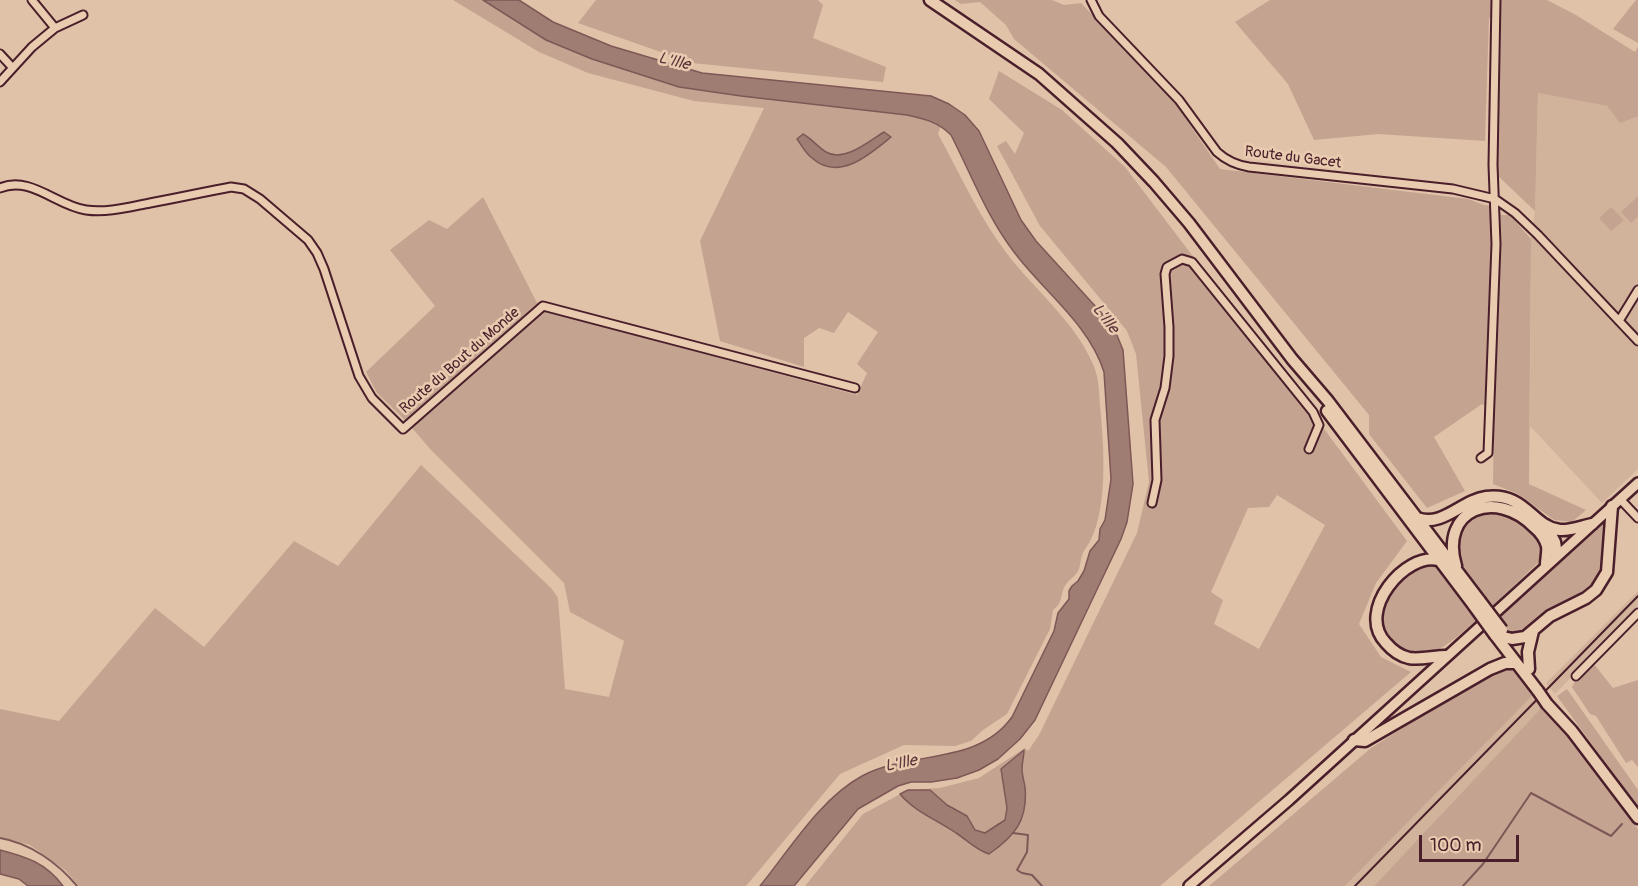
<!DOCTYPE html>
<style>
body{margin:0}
#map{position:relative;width:1638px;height:886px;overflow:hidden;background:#dfc2a8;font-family:Pangolin,sans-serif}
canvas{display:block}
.scale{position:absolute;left:1419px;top:835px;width:100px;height:27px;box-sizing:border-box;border:3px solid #4a1f2b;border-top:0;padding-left:8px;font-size:18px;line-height:21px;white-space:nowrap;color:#4a1f2b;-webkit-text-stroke:4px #e9ccb0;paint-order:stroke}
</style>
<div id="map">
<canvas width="1638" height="886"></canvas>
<div class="scale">100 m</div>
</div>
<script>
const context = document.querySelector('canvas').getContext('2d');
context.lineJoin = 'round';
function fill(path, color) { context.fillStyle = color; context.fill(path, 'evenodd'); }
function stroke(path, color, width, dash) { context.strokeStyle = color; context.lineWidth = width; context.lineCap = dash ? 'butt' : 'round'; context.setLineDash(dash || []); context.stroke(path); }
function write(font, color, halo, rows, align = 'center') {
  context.font = font + ' Pangolin,sans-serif'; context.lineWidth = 5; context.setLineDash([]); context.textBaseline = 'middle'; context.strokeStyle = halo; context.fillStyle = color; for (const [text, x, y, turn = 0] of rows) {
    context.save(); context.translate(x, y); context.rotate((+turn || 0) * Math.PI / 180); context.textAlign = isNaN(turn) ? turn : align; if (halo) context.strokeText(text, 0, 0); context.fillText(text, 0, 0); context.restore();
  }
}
const built = new Path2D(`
 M1538,93L1607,106L1638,118V469L1602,503L1530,426L1531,239L1535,211Z
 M1638,591V608L1555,694L1546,683Z
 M1535,693L1544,705L1374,886H1345Z`);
const green = new Path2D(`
 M453,0H483L546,40L592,59L679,87L741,96L907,115L929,119L941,125L938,134C960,174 980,219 1008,255C1036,291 1073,320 1092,362C1099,376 1099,391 1100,406C1104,446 1109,515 1086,548C1081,554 1081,562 1079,569C1076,576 1071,578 1067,583C1059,592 1065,601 1053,610L1050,629L1007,714L983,730L971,741L955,746L904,745L840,774L746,886H79L65,870L30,845L0,837V709L59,721L155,608L204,647L294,541L338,566L421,465L552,589L558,598L565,689L609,697L624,641L570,612L564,583L432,451L405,420L377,393L366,372L435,306L390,250L429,220L447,229L483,197L536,301L544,311L857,395L867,373L857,364L878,332L848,312L834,333L819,328L804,338V367L720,341L700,241L764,108L694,101L588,73L539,52Z
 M596,0H818L823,5L813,38L886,67L883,82L692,63L578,23Z
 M955,0H1052L1064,5L1081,3L1171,97L1220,169L1468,199L1484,205L1493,206L1502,215H1510L1531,239L1529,484L1586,510L1572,522L1554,520L1518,494L1493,484L1494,410L1482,404L1434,437L1465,491L1427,508L1369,434V415L1166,167L1014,39L1006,25L980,2L961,4Z
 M1270,0H1547L1576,15L1635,52L1638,47V118L1636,117L1620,123L1607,106L1538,93L1535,211L1497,175L1500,19L1489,18L1485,141L1378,134L1314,140L1288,84L1235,22Z
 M1636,0H1638V43L1613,29Z
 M999,71L1062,110L1125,167L1319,422L1407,541L1376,583L1359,624L1381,657L1411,672L1160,886H805L863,814L908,790L940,788L979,778L1025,748L1028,751L1039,735L1137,533L1149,482L1136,354L1127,331L1040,226L997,146L1006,141L1015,154L1024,133L989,99ZM1277,495L1325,525L1259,649L1214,624L1223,600L1211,592L1248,508L1269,507Z
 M1638,196V216L1631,223L1621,212Z
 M1611,207L1624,220L1611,231L1599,218Z
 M1501,510L1531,528L1545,548L1542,559L1490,608C1472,584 1447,561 1461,529C1464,525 1469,518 1474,515C1481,512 1493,511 1501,510Z
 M1606,522L1602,575L1593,587L1583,594L1550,610L1521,635L1507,633L1498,619Z
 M1425,564L1437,566L1477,620C1464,630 1448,647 1432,652C1419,655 1407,653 1397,646C1358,619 1396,579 1425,564Z
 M1593,663L1613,688L1638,680V767L1632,760L1626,763L1596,716L1590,714L1572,687L1575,681Z
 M1505,667L1518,673L1535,693L1345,886H1209L1371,748L1492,672Z
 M1567,689L1638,790V808L1557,696Z
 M1544,705L1638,829V886H1374Z`);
const water = new Path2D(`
 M483,0H519L553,22L611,46L702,73L931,96L949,104L965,115L979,131L1021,220L1036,241L1106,318L1116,333L1123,350L1133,484L1127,522L1121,539L1035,720L1020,739L998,759L979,770L957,778L931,782H911L898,786L858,809L794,886H760C790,849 820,799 862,776C910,750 977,766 1012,717L1054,631L1058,613L1069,599V591L1072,586L1078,581L1084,571L1090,551L1099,540L1100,529L1105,520L1111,479L1104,372C1089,324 1044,292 1014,252C987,217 971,174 951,135C938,122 925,119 907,115L741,96L679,87L592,59L546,40Z
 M884,132L891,137C869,155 839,182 812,158C806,154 802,146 797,139L803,134C812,139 818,147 826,152C844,163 869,141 884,132Z
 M1024,750C1024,756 1022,762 1022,769C1022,775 1024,781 1025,787C1028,820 1015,836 989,854C976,850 967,840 956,833C937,820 915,812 900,794L908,790H930L947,805L967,816L975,830L985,833L1005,820L1007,808L1001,769Z
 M0,850C27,857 46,863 63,886H28L19,879L0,874Z`);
const stream = new Path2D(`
 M1013,833L1028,835L1027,852L1017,870L1022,873L1032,875L1042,886
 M0,838C30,843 58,863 77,886
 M1463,886L1483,864L1531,793L1611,836L1622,824`);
const minor = new Path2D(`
 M32,0L55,28
 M1091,0L1099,16L1179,100L1217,152C1227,161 1236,165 1249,167L1453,189L1495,199L1515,213L1538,235L1638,341
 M0,54L12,67
 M0,82L32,47L55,28L83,15
 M0,188C30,175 57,206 86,210C107,213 129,207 150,203C177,198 204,192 231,187L244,189L260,199L308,240L317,253L324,269L359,376L372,398L403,429L543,306L855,388
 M1619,321L1638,290
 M1481,458L1488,453L1496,244L1493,165L1496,0
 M1620,499L1638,518
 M1152,503L1157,480L1155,420L1165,388L1169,356V327L1165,274L1167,267L1182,259L1192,262L1313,412L1319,425L1309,449
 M1576,676L1638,613`);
const secondary = new Path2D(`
 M1189,886L1289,800L1638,483`);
const primary = new Path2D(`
 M930,0L1039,74L1117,143L1154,182L1189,223L1292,359L1328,401L1480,601
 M1327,411L1474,606
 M1417,518C1442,528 1462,500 1486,497C1526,492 1532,527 1560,530C1570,531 1582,526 1592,524
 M1546,525L1555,542L1557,555
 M1438,560C1406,552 1355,611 1386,643C1392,650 1400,656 1409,658C1421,660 1434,656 1446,656
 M1456,566C1439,509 1496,488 1534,527C1540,532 1545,539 1547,546C1548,552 1546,558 1546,565
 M1495,635L1512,639L1525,637L1550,616L1586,598L1596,590L1607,572L1612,506
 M1495,635L1538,691
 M1529,669L1528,652L1533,631
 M1547,704L1572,731L1638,818
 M1354,740L1365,741L1490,669L1505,663H1516`);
const rail = new Path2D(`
 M1355,886L1638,596`);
const primaryBridge = new Path2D(`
 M1480,601L1502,630
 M1474,606L1495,635
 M1538,691L1547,704`);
const streetNames = [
 ["Route du Gacet",1293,158,7],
 ["Route du Bout du Monde",460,361,-41]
];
const waterNames = [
 ["L'Ille",674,62,14],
 ["L'Ille",1105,319,52],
 ["L'Ille",901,764,-11]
];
fill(built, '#d1b39c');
fill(green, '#c4a390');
fill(water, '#a07d73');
stroke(water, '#7e5756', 1.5);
stroke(stream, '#7e5756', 2);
stroke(minor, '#4a1f2b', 11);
stroke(secondary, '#4a1f2b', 14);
stroke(primary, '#4a1f2b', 15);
stroke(minor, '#e9ccb0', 7);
stroke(secondary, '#e9ccb0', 9);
stroke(primary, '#e9ccb0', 10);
stroke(rail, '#4a1f2b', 2);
stroke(primaryBridge, '#4a1f2b', 15, []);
stroke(primaryBridge, '#e9ccb0', 10);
write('15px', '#4a1f2b', '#e9ccb0', streetNames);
write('italic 16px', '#60363d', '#e9ccb0', waterNames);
</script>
